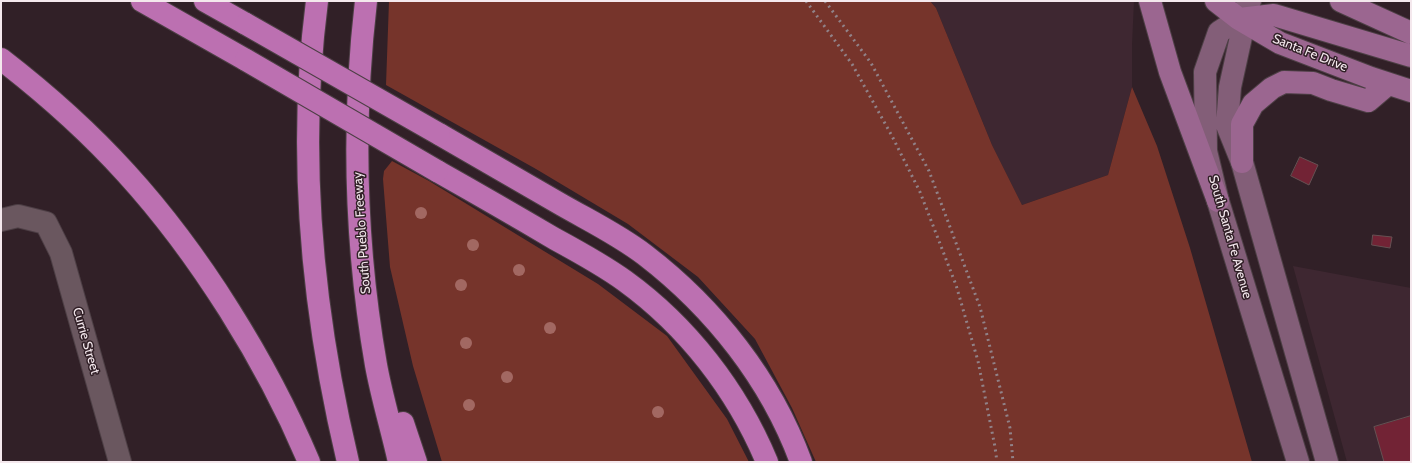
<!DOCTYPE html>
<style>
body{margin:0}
#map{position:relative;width:1412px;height:463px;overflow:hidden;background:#312027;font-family:Cabin,sans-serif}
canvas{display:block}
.frame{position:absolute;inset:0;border:2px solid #f4e8ed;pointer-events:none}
</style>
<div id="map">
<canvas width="1412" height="463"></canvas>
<div class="frame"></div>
</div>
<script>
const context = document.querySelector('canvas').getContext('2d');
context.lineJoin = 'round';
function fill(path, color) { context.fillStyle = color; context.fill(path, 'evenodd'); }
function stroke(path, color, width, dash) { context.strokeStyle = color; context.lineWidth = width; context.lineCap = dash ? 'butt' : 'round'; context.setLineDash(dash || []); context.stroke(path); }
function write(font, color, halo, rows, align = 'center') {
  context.font = font + ' Cabin,sans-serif'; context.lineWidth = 3; context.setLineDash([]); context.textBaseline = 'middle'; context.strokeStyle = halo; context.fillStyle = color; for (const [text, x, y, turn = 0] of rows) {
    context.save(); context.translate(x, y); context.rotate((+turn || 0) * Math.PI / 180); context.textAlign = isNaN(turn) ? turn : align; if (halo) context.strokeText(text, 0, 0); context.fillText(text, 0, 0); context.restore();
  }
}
const built = new Path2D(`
 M930,1H1134L1132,45V87L1108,175L1022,205L992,145L936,8Z
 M1293,266L1411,288V462H1347Z`);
const green = new Path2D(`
 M389,1H930L936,8L992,145L1022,205L1108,175L1132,87L1157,146L1190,248L1252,462H816L792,408L755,339L698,277L628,224L536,169L386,85Z
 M392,161L429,181L598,284L667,336L727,419L749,462H442L413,366L390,267L383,179L384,171Z`);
const building = new Path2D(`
 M1300,157L1318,165L1309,185L1291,176Z
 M1373,235L1392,237L1390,248L1372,245Z
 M1411,416V462H1384L1374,427Z`);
const street = new Path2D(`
 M1,220L18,216L46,223L61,253L120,462`);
const secondary = new Path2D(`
 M1250,1L1239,19L1219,32L1205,72L1206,151L1218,201L1298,462
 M1239,19L1241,37L1230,87L1227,125L1242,162L1327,462`);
const primary = new Path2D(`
 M1150,1L1170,72L1218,201
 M1216,1L1239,19L1280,43L1371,78L1411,91
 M1341,1L1411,33
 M1239,19L1274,15L1411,56
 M1242,162V124L1253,104L1272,88L1284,82L1313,83L1331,90L1368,101L1388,84`);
const highway = new Path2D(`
 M142,1L246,60
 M205,1L246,24
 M317,1C297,155 312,311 348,462
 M366,1C352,122 355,245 376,365C382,398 392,430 399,462
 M1,59C45,93 88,131 126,173C199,253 267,362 309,462
 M439,134C480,158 521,181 562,205C590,221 619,235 645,255C714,308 771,380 801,462
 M437,171C476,193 516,216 555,239C579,252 603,265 625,281C687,326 737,390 767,462
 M403,423L416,462`);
const rail = new Path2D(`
 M806,1L852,64L892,136L920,192L956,285L978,361L995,447L997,462
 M825,1L871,63L929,171L980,307L1010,428L1013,462`);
const highwayBridge = new Path2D(`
 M246,24L439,134
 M246,60L437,171`);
const trees = [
 [421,213],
 [473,245],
 [519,270],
 [461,285],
 [550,328],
 [466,343],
 [507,377],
 [469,405],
 [658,412]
];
const streetNames = [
 ["Santa Fe Drive",1310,53,22],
 ["South Pueblo Freeway",362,233,-94],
 ["South Santa Fe Avenue",1230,237,74],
 ["Currie Street",86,341,74]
];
fill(built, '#3e2731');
fill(green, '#76342b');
fill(building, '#722335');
stroke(building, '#665153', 1);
stroke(street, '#4d3f45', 24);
stroke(secondary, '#4d3f45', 24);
stroke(primary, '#4d3f45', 24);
stroke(highway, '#4d3f45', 24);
stroke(street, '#6a575f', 22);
stroke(secondary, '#835e78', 22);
stroke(primary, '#9b6690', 22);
stroke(highway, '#bc70b1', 22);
stroke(rail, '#918288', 3, [2, 4]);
stroke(highwayBridge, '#4d3f45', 24, []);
stroke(highwayBridge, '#bc70b1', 22);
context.fillStyle = '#a26862';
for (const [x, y] of trees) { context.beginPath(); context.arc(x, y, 6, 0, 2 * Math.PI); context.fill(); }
write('13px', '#f4e8ed', '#312027', streetNames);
</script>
